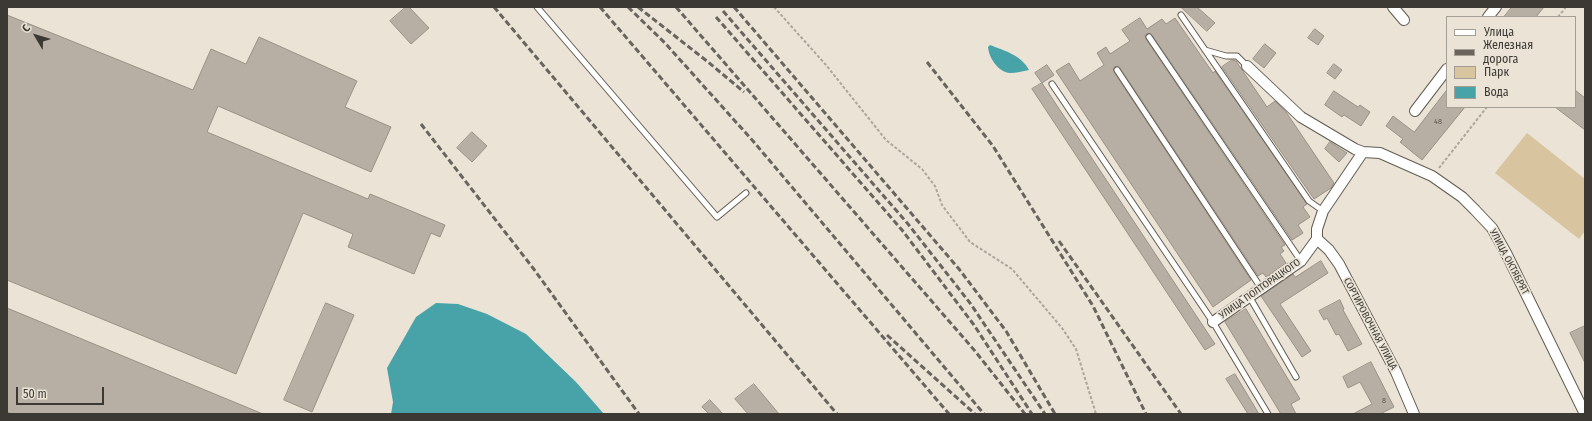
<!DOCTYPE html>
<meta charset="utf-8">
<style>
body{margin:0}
#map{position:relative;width:1592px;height:421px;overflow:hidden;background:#eae3d6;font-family:"Fira Sans Condensed",sans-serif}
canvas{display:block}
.frame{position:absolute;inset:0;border:8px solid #3c3934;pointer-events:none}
.legend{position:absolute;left:1446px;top:16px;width:130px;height:92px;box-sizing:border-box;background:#eae3d6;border:1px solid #a49f95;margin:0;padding:5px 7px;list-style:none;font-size:12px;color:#3c3934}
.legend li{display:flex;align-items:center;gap:8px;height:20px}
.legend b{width:20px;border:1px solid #a49f95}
.north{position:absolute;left:16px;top:16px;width:40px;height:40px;-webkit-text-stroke:3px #eae3d6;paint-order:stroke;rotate:308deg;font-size:11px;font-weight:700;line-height:16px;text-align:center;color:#3c3934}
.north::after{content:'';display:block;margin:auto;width:14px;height:18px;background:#3c3934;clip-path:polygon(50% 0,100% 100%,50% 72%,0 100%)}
.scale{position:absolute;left:16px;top:387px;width:88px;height:18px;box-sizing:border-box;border:2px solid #3c3934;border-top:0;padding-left:5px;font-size:12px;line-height:14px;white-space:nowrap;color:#3c3934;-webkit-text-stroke:3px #eae3d6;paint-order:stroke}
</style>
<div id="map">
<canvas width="1592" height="421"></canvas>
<div class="frame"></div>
<ul class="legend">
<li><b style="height:5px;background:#fff"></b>Улица</li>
<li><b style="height:5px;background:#69655e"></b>Железная дорога</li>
<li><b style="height:11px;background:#d8c49f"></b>Парк</li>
<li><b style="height:11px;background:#48a3a8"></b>Вода</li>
</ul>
<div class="north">С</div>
<div class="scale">50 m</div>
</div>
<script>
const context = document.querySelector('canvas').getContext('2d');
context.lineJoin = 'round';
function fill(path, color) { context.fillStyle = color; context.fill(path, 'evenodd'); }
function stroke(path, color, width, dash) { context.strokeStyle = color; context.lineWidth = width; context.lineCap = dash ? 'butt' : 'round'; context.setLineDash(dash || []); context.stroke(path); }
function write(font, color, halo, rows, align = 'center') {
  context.font = font + ' "Fira Sans Condensed",sans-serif'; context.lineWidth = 3.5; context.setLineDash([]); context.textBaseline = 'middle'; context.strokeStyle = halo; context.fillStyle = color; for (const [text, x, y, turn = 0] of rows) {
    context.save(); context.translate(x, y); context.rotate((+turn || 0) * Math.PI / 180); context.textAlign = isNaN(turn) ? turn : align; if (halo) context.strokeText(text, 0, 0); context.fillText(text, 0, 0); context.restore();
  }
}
const green = new Path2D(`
 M1527,133L1585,179V231L1579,239L1495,173Z`);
const water = new Path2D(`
 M990,45C1005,51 1021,55 1029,70C1023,71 1016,73 1010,73C998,72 989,58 988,47Z
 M436,303L458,304L487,314L526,334L576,382L604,414H391L393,402L387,368L416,317Z`);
const building = new Path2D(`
 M406,7H409L429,28L411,44L390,21Z
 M1181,7H1197L1215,23L1207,31Z
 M1512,7H1544L1536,17H1504Z
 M7,15L193,90L211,49L246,64L259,37L357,81L345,107L391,127L371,172L218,106L207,132L368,199L370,194L445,225L440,237L431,233L414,274L348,247L353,234L303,213L236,374L7,280Z
 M1140,18L1147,29L1162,19L1166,24L1175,18L1213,73L1215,71L1307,204L1303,207L1310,217L1298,225L1303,233L1292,240L1152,35L1149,33L1146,34V39L1285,245L1281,247L1284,251L1280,254L1286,263L1266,277L1263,273L1258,276L1120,68L1117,66L1114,67V72L1251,280L1213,307L1056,71L1069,63L1080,81L1104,65L1097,53L1106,47L1110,54L1130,41L1122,30Z
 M1315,29L1324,36L1318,45L1308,38Z
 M1265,44L1276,53L1264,68L1253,59Z
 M1232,60L1236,61L1267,107L1275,101L1286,112L1334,183L1331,188L1314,199L1222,67Z
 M1334,64L1342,70L1335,79L1327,73Z
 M1047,65L1054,75L1042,83L1035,73Z
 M1042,83L1215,344L1205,350L1032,89Z
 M1447,90V107H1465L1422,160L1400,142L1403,139L1386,126L1393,116L1414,132Z
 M1575,90L1585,98V130L1555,107H1575Z
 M1334,91L1358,107L1360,105L1370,112L1361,126L1344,115L1342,117L1325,105Z
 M472,132L487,146L472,162L457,148Z
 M1330,142L1347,153L1339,162L1325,149Z
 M1321,261L1328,273L1280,304L1311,351L1302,357L1261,296L1293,274L1295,277Z
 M1340,300L1344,309L1343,310L1362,344L1348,351L1339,334L1336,335L1327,318L1324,320L1319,311Z
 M326,303L354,315L312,412L284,400Z
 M7,308L263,414H12L7,412Z
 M1246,309L1300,399L1291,404L1296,414H1281L1225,322Z
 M1585,326V363L1570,333Z
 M1371,362L1394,407L1380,414H1353L1372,404L1360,382L1348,388L1343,377Z
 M1235,374L1259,414H1248L1226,379Z
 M754,384L779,414H748L735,399Z
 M710,400L723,414H709L702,407Z`);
const path = new Path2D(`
 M774,7L826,65L886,140L922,169L935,186L942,205L970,242L1012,269L1062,328L1076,349L1096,414
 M1558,17L1566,7
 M1439,168L1487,107`);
const service = new Path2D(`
 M537,7L717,217L746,193
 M1181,15L1309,201L1323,211
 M1149,37L1301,261
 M1205,50L1226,56H1237L1247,66
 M1117,70L1261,288
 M1052,84L1213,322L1268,414
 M1249,296L1296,377`);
const minor = new Path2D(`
 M1393,7L1404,20
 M1488,17L1496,7
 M1247,66L1301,117L1355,149L1363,152L1380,153L1432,176L1462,197L1475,210L1492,228L1506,253L1585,414
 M1415,111L1447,69
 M1317,239L1329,250L1339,264L1396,372L1414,414
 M1213,322L1301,261L1317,239V229L1323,211L1363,152`);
const rail = new Path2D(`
 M494,7L837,414
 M600,7L949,414
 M628,7L665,43L753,141L984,414
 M638,7L708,62L744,92
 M676,7L975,351L1025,414
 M734,7L959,269L1006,331L1055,414
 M723,11L908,224L941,266L970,303L1045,414
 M716,17L902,230L974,325L1032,414
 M927,62L993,146L1093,306L1146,414
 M421,124L533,268L639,414
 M1059,241L1181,414
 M887,335L975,414`);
const numberNames = [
 ["48",1438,122],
 ["8",1384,401]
];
const streetNames = [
 ["УЛИЦА ОКТЯБРЯТ",1509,262,62],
 ["УЛИЦА ПОЛТОРАЦКОГО",1260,289,-35],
 ["СОРТИРОВОЧНАЯ УЛИЦА",1370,324,62]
];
fill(green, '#d8c49f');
fill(water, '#48a3a8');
fill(building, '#b7afa3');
stroke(building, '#999186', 1);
stroke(service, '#625c51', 7);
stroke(minor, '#625c51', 12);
stroke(path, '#aba59b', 2, [3, 2]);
stroke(service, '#fff', 5);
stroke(minor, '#fff', 10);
stroke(rail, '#69655e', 3, [6, 3]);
write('8px', '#5b5650', null, numberNames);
write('10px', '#3c3934', '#eae3d6', streetNames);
</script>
